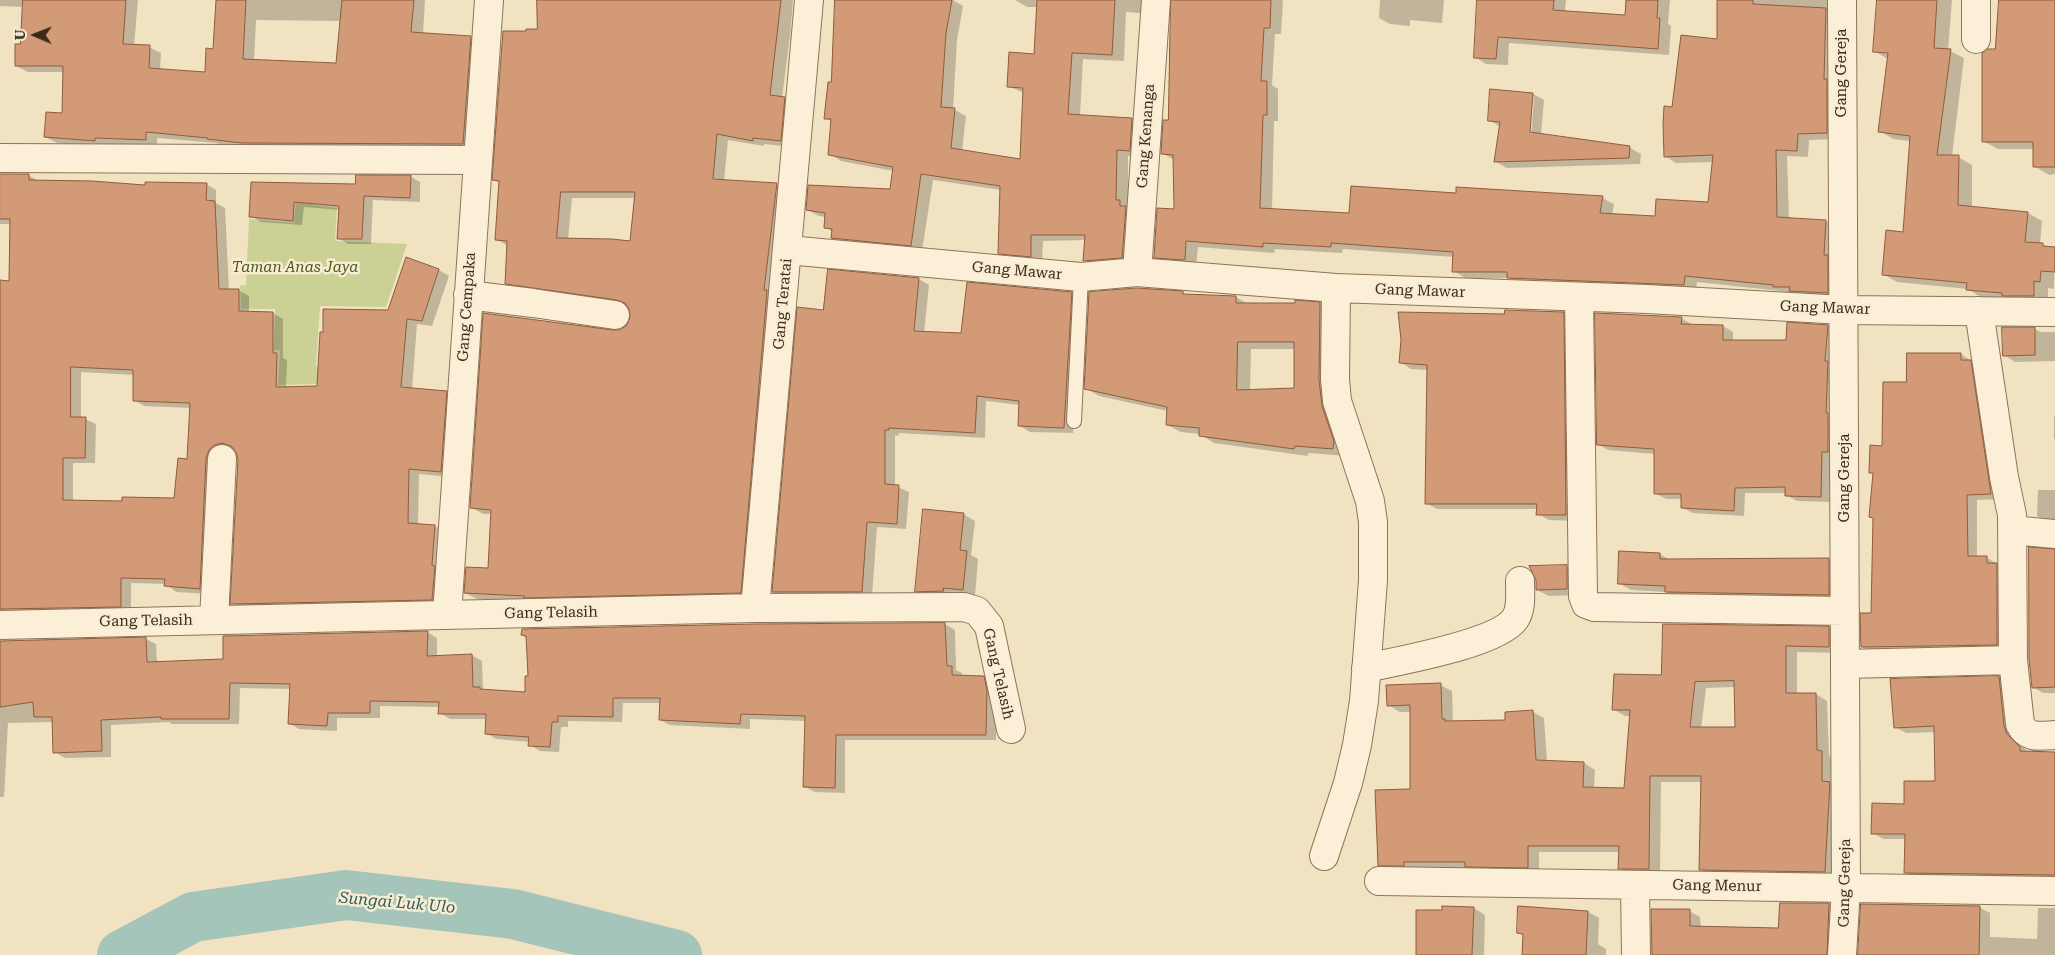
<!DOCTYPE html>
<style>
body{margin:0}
#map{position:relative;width:2055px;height:955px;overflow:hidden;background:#f1e3c2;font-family:"Roboto Serif",serif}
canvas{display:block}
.north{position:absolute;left:10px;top:10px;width:50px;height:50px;-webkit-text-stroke:4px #f8edd3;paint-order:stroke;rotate:271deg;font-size:14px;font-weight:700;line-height:20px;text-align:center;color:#3c2b1d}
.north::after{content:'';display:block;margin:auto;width:18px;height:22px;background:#3c2b1d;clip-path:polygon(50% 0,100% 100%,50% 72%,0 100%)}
</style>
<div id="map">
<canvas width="2055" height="955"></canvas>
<div class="north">U</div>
</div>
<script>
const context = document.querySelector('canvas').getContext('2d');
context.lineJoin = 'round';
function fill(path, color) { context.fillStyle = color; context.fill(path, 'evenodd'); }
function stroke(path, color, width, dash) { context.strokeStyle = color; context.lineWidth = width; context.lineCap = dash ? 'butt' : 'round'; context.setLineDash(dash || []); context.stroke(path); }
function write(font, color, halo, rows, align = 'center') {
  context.font = font + ' "Roboto Serif",serif'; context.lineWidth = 5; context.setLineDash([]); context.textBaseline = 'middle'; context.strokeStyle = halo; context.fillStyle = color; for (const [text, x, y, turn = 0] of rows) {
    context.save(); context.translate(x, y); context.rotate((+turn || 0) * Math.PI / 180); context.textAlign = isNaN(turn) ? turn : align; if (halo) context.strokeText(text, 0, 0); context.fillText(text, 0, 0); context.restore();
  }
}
const green = new Path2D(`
 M296,199L313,200V205L337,208L335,241L407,244L386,307L320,306L316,366L325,367L323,384L278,385L280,350H274L275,309H241L240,286L246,285L249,219L294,223Z`);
const shadow = new Path2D(`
 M0,0H138L134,46L149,47L161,53L160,70L206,74L214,50L217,0H425L423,34L471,37L482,44L475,150L220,145L217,143L157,138V146L106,144V147L57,143L45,137L63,115L64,72H28L16,66L21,45L24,7L0,6ZM256,20L341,21L337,65L254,60Z
 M538,0H793L790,36L782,98L796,105L792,147L764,144V146L728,140L724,181L777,184L788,191L752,599L533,602L477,599L465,593L489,569L492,514H483L471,507L613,332L621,331L628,326L632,317L628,305L518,290L506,283L508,246L496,239L500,183L494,180L538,30ZM572,198H635L631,243L568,239Z
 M859,0H953L963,6L957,40L953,109L966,116L962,151L1021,160L1024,93L1008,86L1036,55L1038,7H1027L1015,0H1154L1151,14L1126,12L1124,61L1083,59L1080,116L1132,119L1143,126L1141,157L1128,156V206L1132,208L1134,264L1096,267L1084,260L1086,240L1043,241L1042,262L1011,260L999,253L1001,190L933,180L922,251L844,244L832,238L833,232L825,227L826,217L819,216L807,210L891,191L893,171L841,161L830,154L832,122L825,118L832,84Z
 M1173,0H1283L1281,34H1275L1272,85L1278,89V121H1274L1272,210L1350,214L1457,194L1602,198L1614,204L1612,215L1656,217L1709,203L1714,162L1676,163L1665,156L1673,108L1718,40V0H1836L1838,139L1809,140L1808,157L1787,156L1789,219L1826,221L1837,228L1839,299L1802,297L1795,293H1786L1781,291L1697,282L1696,291L1520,284L1509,278H1465L1454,271V257L1343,249L1342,253L1275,249L1274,253L1198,247L1196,266L1166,264L1155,257L1175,211L1174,160L1162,153L1170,121Z
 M1380,0H1444L1442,23L1410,20V26L1390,24L1379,18Z
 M1531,0H1566L1565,12L1627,17V0H1670L1668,24L1671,26L1669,55L1509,43L1508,65L1486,64L1475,57Z
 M1878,0H1952L1948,50L1964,58L1952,156L1958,157L1972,165V208L2028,213L2042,221L2040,244L2055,249L2054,289L2048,288V304L1982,298L1968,289L1897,282L1883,274L1904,233L1910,141L1893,139L1880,131L1888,59L1874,51Z
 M2001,0H2055V174L2049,175L2034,166V149H1998L1983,141L1996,51Z
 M1533,94L1544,100L1541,135L1630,148L1641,154L1640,164L1507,168L1496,162L1500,127L1489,120ZM1532,97H1534L1531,138H1529Z
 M0,174L28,175L39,181L146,187L206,184L216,190V203L225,208L229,290H238L249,296V313H273L283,319V358L287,360L286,388L318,387L389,311L407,259L439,270L449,276L432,326L417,324L412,389L446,392L457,398L451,477L419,474L418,525L435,526L445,532L442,605L242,609L232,603L239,460L237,452L234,449L225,451L210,594L176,592L166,584L131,583V612L42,614L0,611V282H10L11,224H0ZM81,372L134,375V400L144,406L191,408L188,460L175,499L123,503L73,502V463H95L96,424L85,419L81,418Z
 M411,177L420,182V202L373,200L371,244H348L338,238L340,210L304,207L302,225L261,222L251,216L252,183L357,185Z
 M829,271L919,279L929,285L924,333L962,334L1071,293L1081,299L1073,433L1030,432L1020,426V405L986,401L985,438L899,433L898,436L895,435V486L909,492L906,529L877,527L872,597H784L773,592L824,311Z
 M1183,293L1187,295L1236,297L1248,304H1320L1334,312L1346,456L1308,453V456L1214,443L1200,434L1181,432L1167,425L1168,411L1099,396L1086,388ZM1251,349H1296V390L1250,391Z
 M1563,313L1574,319L1577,521L1549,520L1538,514V509H1437L1426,503L1428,370L1411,369L1400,362L1402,340L1506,315Z
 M1681,318L1691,324V325L1723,326L1733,332V341H1787L1827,326L1838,332L1831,502L1797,501L1786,495V493H1745L1744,516L1692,513L1682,507V499H1666L1655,493V454L1608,450L1598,444Z
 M2035,329L2041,332H2055V361L2015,362L2004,355Z
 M1961,354L1980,367L2000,499L1977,500V557H1986L2006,570L2007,650L1872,652L1862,647L1872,615L1874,474L1870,472L1884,447L1907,383Z
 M2054,416H2055V439H2054Z
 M2038,490H2055V523L2047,522L2037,516Z
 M963,514L975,521L971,555L978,559L975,596L928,598L916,591Z
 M2055,551V693H2043L2033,687Z
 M1660,554L1670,560L1829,559L1840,566V601L1678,598L1666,592L1631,590L1619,583Z
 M1567,566L1578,573V595L1549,596L1537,590Z
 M945,624L955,630L956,670L962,673V677H983L993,683L996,696V740H845V793L815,792L805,787L806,721L750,719V729L670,725L660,720L661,703H623L622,722L568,721V727H561L559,752L540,751L530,745V742L496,739L486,733L487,719H450L440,713V707L380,706V718H337V731L299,729L289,723L291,689L240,688L239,724H172L169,722L111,725V757L65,758L55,752L53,722L8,723L4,797H0V642L146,639L156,644L157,663L224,660L427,632L437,638V657L472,655L482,661L483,689L526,694L529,677L527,638L522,635Z
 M1829,628L1840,634L1841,653L1797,652V694H1816L1827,701L1829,756L1833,758L1837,878L1712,876L1700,869L1702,782H1661L1660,875H1631L1620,868V852H1539V874L1478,873L1470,868H1415L1390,872L1379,865L1411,790V712H1400L1388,705L1440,685L1452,691L1453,722L1506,721L1533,712L1544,718L1547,762L1584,763L1595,770L1594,788L1625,789L1631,716H1625L1613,709L1662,676ZM1735,687L1736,729H1701L1706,688Z
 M1999,677L2009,683L2017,741L2029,753H2055V880L1915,878L1905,872L1906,839H1883L1873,833L1936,782V732L1906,733L1895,727Z
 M1781,904L1829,905L1840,911L1837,955H1653L1689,911L1700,917L1701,928L1779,930Z
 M1979,907L1990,913V937L2037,939L2038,908H2055V955H1859Z
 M1474,908L1485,915L1484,955H1417Z
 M1519,908L1588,912L1599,918L1598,944L1606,949V955H1523L1524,936L1518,933Z`);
const river = new Path2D(`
 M122,955L193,917L346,895L513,914L677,955`);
const building = new Path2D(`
 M23,0H126L123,44L150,45L149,68L205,72L206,48L213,49L216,0H246L243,59L336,63L342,0H414L411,32L471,36L463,144L242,143L207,139L208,138L146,132V140L95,138V141L44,137L46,112L62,113L63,66H15V44H20Z
 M537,0H781L770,95L785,97L781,141L753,138V141L717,134L713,179L777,183L764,290H767L766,304L741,593L524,598V596L464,593L466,567L488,568L491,510L470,508L483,313L613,330H620L627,325L630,317L629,309L625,303L617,300L505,284L507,241L495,240L499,181L492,180L503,31H526V29H537ZM561,192H635L630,241L612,239L557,238Z
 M835,0H952L946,33L941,107L955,108L951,148L1020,159L1023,88L1007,87L1009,52L1034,54L1037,0H1115L1112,55L1072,53L1068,114L1132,118L1130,151L1117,150L1116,200H1120V206H1126L1122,258L1083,261L1085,235H1031V257L998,254L1000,186L921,174L911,246L831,238L832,229L824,228L825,213L806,210L808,185L890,189L893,167L828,155L831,119H824L828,82H831Z
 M1171,0H1271L1270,28H1264L1261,81H1267V115H1263L1260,208L1349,213L1351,186L1456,193V187L1603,196L1600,213L1655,216L1656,199L1708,202L1713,155L1664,157L1663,124L1664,106L1672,107L1681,35L1717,39V0H1753V4L1826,8L1824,79H1827V133L1798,134L1797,151L1776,150L1777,217L1826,220L1824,255H1828V293L1789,291L1790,287H1773V285L1685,276L1684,285L1507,278V272H1452L1453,252L1331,243V247L1263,243V247L1186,241L1185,260L1154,258L1157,208L1174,209L1173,155L1161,154L1163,120H1168Z
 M1477,0H1554L1553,10L1625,15L1626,0H1658L1657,18H1660L1658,49L1498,37L1496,59L1474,58Z
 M1877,0H1937L1934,48L1951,49L1937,155H1959L1958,205L2028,212L2025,242L2043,243V246L2055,247V272L2041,271L2040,282L2034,281V296H2002V293L1966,290L1967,283L1882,275L1886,230L1903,232L1910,136L1878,132L1888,53L1873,52Z
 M1999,0H2055V167H2033V142H1982V53L1987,49H1995Z
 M1490,89L1533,93L1530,132L1630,146L1629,158L1494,162L1500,122L1488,121Z
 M0,174H29V180L92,181L145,185V182L207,183L206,200L215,201L219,289H239V311L273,312V353H277L276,387L317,386L320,332H323V309L388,310L406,257L439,269L422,321L407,319L401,387L447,391L441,472L409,469L408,523L435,525L432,565L435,566L432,600L230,604L238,460L236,452L231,446L222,443L214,445L209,450L206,458L200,589L164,586L165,579L121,578V607L0,609V280L9,281L10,219H0ZM71,367L133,370V401L190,403L187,459L178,458L174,498L122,497V501L63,500V458H85L86,417H71Z
 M356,175H411L410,198L364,196L362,239H337L339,206L294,202L293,221L249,217L251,182L355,184Z
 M828,269L919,278L914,331L961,333L967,282L1072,292L1064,428L1018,426L1019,401L977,396L975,433L889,428V430H885V484L899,485L897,524L867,522L862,592H772L797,307L823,310Z
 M1137,288L1183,291V294L1236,296V303H1295V300L1320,302L1319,380L1322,406L1334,441L1333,449L1295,446L1294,449L1199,436V428L1166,425L1167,407L1084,389L1089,292ZM1238,342H1294V388L1237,390Z
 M1505,310L1564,312L1566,515H1536L1537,504H1425L1427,365L1399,363L1401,340L1398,312L1504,314Z
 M1595,313L1682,317L1681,324L1723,325V340H1786L1787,322L1828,325L1825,361H1828L1826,413H1828V452H1822L1821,497L1785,496V487L1735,488L1734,511L1681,508V494H1654V449L1597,445Z
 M2002,327H2035V355L2003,356Z
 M1907,353H1961V360H1971L1991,494L1967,495L1968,556H1987V563H1997V645L1861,647L1860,613H1871L1873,518L1869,517L1873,473H1869L1870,445L1882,446L1883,382H1906Z
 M923,509L964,513L960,550L967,551L963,590L943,588L944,591L915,592Z
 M2029,547L2055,549V687L2032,688L2029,659Z
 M1619,551L1660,553V559L1829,558V595L1665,592V586L1618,584Z
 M1567,565V589L1536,590V580L1529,566Z
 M945,623L947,666H952V675L984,676L987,690L986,735H836L835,788L803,787L805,716L741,714L740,724L659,720L660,698H613V717L558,716V722H552L550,747L528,746L529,737L485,734L486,714H438L439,702L370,701V713H328L327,726L288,724L290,684L230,683L229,719H161V717L101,720L102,751L53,753L52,717H34L33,702L0,707V641L146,637L147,662L223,659V636L428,631L427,656L472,654L473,687H480V689L525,692V676H528L526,636L521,635L522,629L755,624Z
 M1663,624L1829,626V647L1786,646V693H1816L1817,750L1822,751V781L1830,782L1825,872L1699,870L1701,776H1650L1649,869H1618L1619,846H1528V868L1465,867V862H1404V866H1378L1375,790L1410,789V705L1387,706L1386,685L1441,683L1442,719H1445V721L1505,720V712L1533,710L1536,760L1584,762L1583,787L1624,788L1630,710H1612L1614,674L1661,675ZM1734,681L1735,727H1690L1695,682Z
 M1999,676L2004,726L2007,734L2020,747V751L2055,752V875L1904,873L1905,834H1871L1872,803L1904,804V781H1935L1934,726L1894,728L1890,679Z
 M1780,903H1829L1827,955H1652L1651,909H1690V926L1778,928Z
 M1861,904L1980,906L1979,955H1858Z
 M1442,906L1474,907L1472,955H1416V910H1442Z
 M1518,906L1588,911L1586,955H1522L1523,934L1517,933Z`);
const lane = new Path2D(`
 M1074,421L1081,277`);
const street = new Path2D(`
 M1842,0L1846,888L1842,955
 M1976,39V0
 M0,158L477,160
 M788,250L1081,277L1137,272L1336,288L1647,299L1844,310L2055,312
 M1137,272L1156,0
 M468,295L533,303L615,315
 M1579,297L1583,596L1586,604L1594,607L1845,611
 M2012,530L2055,534
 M755,608L809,0
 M447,615L489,0
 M214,620L222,459
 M0,625L755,608L964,607L977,611L989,626L1011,729
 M2013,660L2020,724C2027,739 2040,736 2055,735
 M1845,664L2013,660L2012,515L2004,477L1979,311
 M1366,668C1398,661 1497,644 1515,619C1522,609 1520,593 1520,581
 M1324,856L1348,783L1357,745L1364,701L1373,580V522L1370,501L1337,401L1335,379L1336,288
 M1379,881L2055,891
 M1635,885L1636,955`);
const streetNames = [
 ["Gang Gereja",1842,73,-90],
 ["Gang Kenanga",1146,136,-86],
 ["Gang Mawar",1017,271,5],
 ["Gang Mawar",1420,291,2],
 ["Gang Teratai",783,304,-85],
 ["Gang Cempaka",467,307,-86],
 ["Gang Mawar",1825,308,2],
 ["Gang Gereja",1845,478,-90],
 ["Gang Telasih",551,613,-1],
 ["Gang Telasih",146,621,-1],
 ["Gang Telasih",998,674,77],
 ["Gang Gereja",1845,883,-89],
 ["Gang Menur",1717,886,1]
];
const parkNames = [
 ["Taman Anas Jaya",295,268]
];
const waterNames = [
 ["Sungai Luk Ulo",397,903,5]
];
fill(green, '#cbd095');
fill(shadow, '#0003');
stroke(river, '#a5c4ba', 50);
fill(building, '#d29a76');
stroke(building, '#8e5b3c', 1);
stroke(lane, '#8d7358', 16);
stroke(street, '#8d7358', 30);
stroke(lane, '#fbf0d7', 14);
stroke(street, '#fbf0d7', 28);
write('15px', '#3c2b1d', '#f8edd3', streetNames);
write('italic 15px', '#4d5a22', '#f8edd3', parkNames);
write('italic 16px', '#2b5d59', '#f8edd3', waterNames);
</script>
